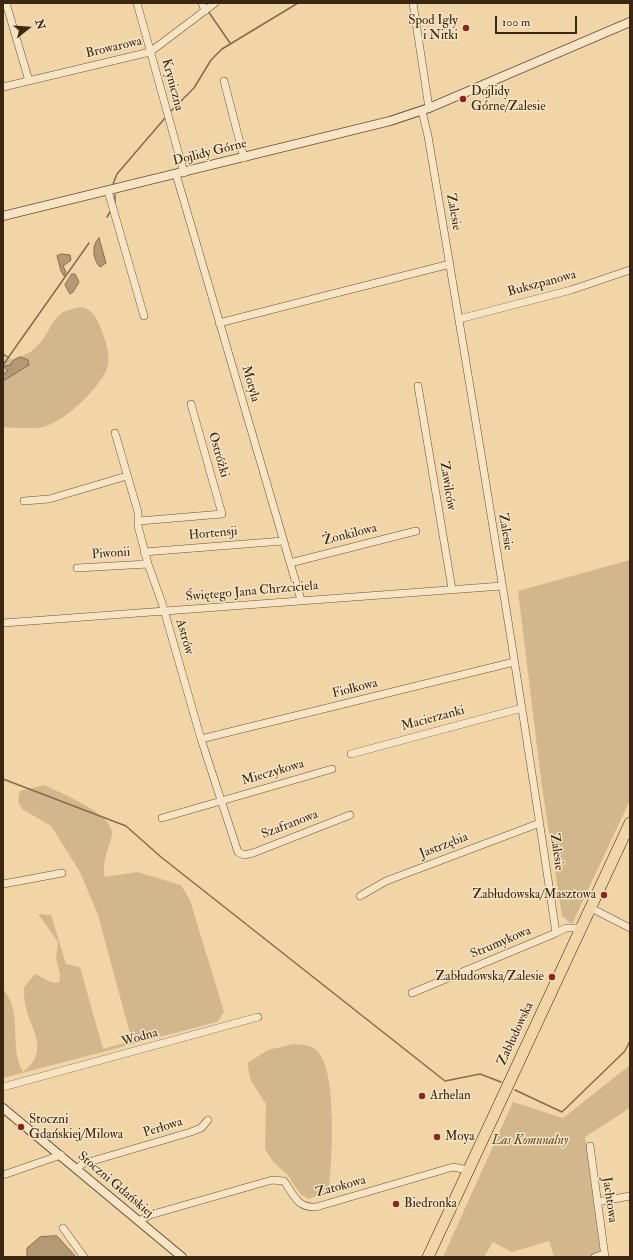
<!DOCTYPE html>
<meta charset="utf-8">
<style>
body{margin:0}
#map{position:relative;width:633px;height:1260px;overflow:hidden;background:#f1d5a6;font-family:"IM FELL Double Pica",serif}
canvas{display:block}
.frame{position:absolute;inset:0;border:4px solid #3a2712;pointer-events:none}
.north{position:absolute;left:8px;top:8px;width:40px;height:40px;-webkit-text-stroke:3px #f6e4c5;paint-order:stroke;rotate:73deg;font-size:11px;font-weight:700;line-height:16px;text-align:center;color:#3a2712}
.north::after{content:'';display:block;margin:auto;width:14px;height:18px;background:#3a2712;clip-path:polygon(50% 0,100% 100%,50% 72%,0 100%)}
.scale{position:absolute;left:495px;top:16px;width:82px;height:18px;box-sizing:border-box;border:2px solid #3a2712;border-top:0;padding-left:5px;font-size:12px;line-height:14px;white-space:nowrap;color:#3a2712;-webkit-text-stroke:3px #f6e4c5;paint-order:stroke}
</style>
<div id="map">
<canvas width="633" height="1260"></canvas>
<div class="frame"></div>
<div class="north">N</div>
<div class="scale">100 m</div>
</div>
<script>
const context = document.querySelector('canvas').getContext('2d');
context.lineJoin = 'round';
function fill(path, color) { context.fillStyle = color; context.fill(path, 'evenodd'); }
function stroke(path, color, width, dash) { context.strokeStyle = color; context.lineWidth = width; context.lineCap = dash ? 'butt' : 'round'; context.setLineDash(dash || []); context.stroke(path); }
function write(font, color, halo, rows, align = 'center') {
  context.font = font + ' "IM FELL Double Pica",serif'; context.lineWidth = 3; context.setLineDash([]); context.textBaseline = 'middle'; context.strokeStyle = halo; context.fillStyle = color; for (const [text, x, y, turn = 0] of rows) {
    context.save(); context.translate(x, y); context.rotate((+turn || 0) * Math.PI / 180); context.textAlign = isNaN(turn) ? turn : align; if (halo) context.strokeText(text, 0, 0); context.fillText(text, 0, 0); context.restore();
  }
}
const green = new Path2D(`
 M82,307C92,309 98,319 101,329C105,339 110,353 108,365C104,385 63,423 43,427C30,429 16,428 3,427V362C12,358 27,356 34,349C56,330 47,311 82,307Z
 M630,560V800L572,924L562,916L542,787L518,591Z
 M44,785C60,793 115,814 112,835C109,849 101,862 105,877L137,872L181,885L190,900L224,1012L217,1022L3,1078V989C24,1013 8,1047 23,1072C52,1049 29,1030 25,1003C24,998 24,992 24,987L35,974L51,982L59,983L60,975L56,958L58,942L38,914L51,915L66,964L80,967L103,1049L132,1041L98,915L80,872L51,826L22,809L18,801L20,791Z
 M293,1044C301,1045 310,1044 316,1050C338,1067 332,1163 329,1190L309,1199L301,1195L287,1174L274,1163L265,1149L266,1104L251,1081L247,1063L268,1050Z
 M630,1065V1108L585,1137L601,1257H554L549,1241L512,1252L493,1242L484,1257H443L513,1102L563,1118Z`);
const water = new Path2D(`
 M99,238L106,263L100,267C93,260 91,245 99,238Z
 M62,254L70,255L71,260L63,266L66,272L64,276L61,271L57,256Z
 M72,274H75L79,282L73,292L70,294L65,285Z
 M20,357L28,360L29,365L3,381V375L8,371L4,366L11,365L12,362Z
 M57,1236L76,1257H27V1248L40,1237Z`);
const stream = new Path2D(`
 M208,11L230,43
 M171,111L194,88L211,60L222,49L298,3
 M113,184L117,174L165,118
 M115,203V195
 M107,217L110,212
 M3,354L9,358
 M3,365L89,243
 M3,779L126,826L161,857L445,1081L480,1074L501,1082
 M515,1090L562,1112L625,1051L630,1041`);
const minor = new Path2D(`
 M6,3L29,81
 M137,3L184,173
 M202,3L205,11
 M413,3L429,108
 M224,81L244,158
 M3,87L150,52L215,3
 M422,111L428,136C473,401 517,667 556,933L566,928H580
 M176,174L301,600
 M108,191L144,316
 M459,319L571,290L630,270
 M219,323L450,264
 M418,386L452,589
 M115,433L138,512V526L148,564L162,603L201,739L238,852L244,855L253,853L350,815
 M24,501L49,499L127,476
 M139,521L222,514L191,404
 M144,552L283,541
 M290,563L416,531
 M77,568L148,564
 M3,623L502,586
 M201,739L514,662
 M351,754L522,708
 M162,818L332,769
 M3,884L62,873
 M360,896L386,881L540,823
 M591,908L630,928
 M412,993L556,933
 M3,1087L258,1017
 M590,1146L605,1257
 M77,1169L82,1164L191,1132L201,1128L208,1120
 M3,1175L61,1155
 M597,1202L630,1196
 M139,1221L150,1215L272,1180L284,1181C294,1195 297,1208 316,1207L453,1167L468,1170
 M63,1228L84,1257
 M595,1257L604,1254`);
const tertiary = new Path2D(`
 M3,216L390,121L429,108L630,22
 M3,1108L182,1257`);
const trunk = new Path2D(`
 M428,1257L630,823`);
const markers = [
 [466,28,4,"#8f2418"],
 [463,99,4,"#8f2418"],
 [604,895,4,"#8f2418"],
 [552,977,4,"#8f2418"],
 [422,1096,4,"#8f2418"],
 [21,1127,4,"#8f2418"],
 [437,1137,4,"#8f2418"],
 [396,1204,4,"#8f2418"]
];
const poiNames = [
 ["Spod Igły",458,21,"right"],
 ["i Nitki",458,36,"right"],
 ["Dojlidy",471,92],
 ["Górne/Zalesie",471,107],
 ["Zabłudowska/Masztowa",596,895,"right"],
 ["Zabłudowska/Zalesie",544,977,"right"],
 ["Arhelan",430,1096],
 ["Stoczni",29,1120],
 ["Gdańskiej/Milowa",29,1135],
 ["Moya",445,1137],
 ["Biedronka",404,1204]
];
const streetNames = [
 ["Browarowa",114,48,-13],
 ["Kryniczna",172,85,75],
 ["Dojlidy Górne",210,153,-14],
 ["Zalesie",453,212,80],
 ["Bukszpanowa",542,284,-15],
 ["Motyla",250,384,74],
 ["Ostróżki",218,455,74],
 ["Zawilców",447,486,81],
 ["Zalesie",505,532,81],
 ["Hortensji",213,534,-5],
 ["Żonkilowa",350,535,-14],
 ["Piwonii",111,554,-4],
 ["Świętego Jana Chrzciciela",252,592,-5],
 ["Astrów",184,637,74],
 ["Fiołkowa",355,689,-14],
 ["Macierzanki",433,719,-15],
 ["Mieczykowa",273,773,-16],
 ["Szafranowa",290,825,-21],
 ["Jastrzębia",444,846,-21],
 ["Zalesie",556,852,82],
 ["Strumykowa",501,943,-23],
 ["Zabłudowska",516,1034,-65],
 ["Wodna",140,1038,-16],
 ["Perłowa",163,1128,-17],
 ["Stoczni Gdańskiej",115,1185,40],
 ["Zatokowa",341,1187,-15],
 ["Jachtowa",609,1200,82]
];
const parkNames = [
 ["Las Komunalny",530,1141]
];
fill(green, '#d2b78d');
fill(water, '#b39a74');
stroke(water, '#836c4d', 1);
stroke(stream, '#836c4d', 1.5);
stroke(minor, '#685237', 8);
stroke(tertiary, '#685237', 10);
stroke(trunk, '#3a2712', 12);
stroke(minor, '#f6e4c5', 7);
stroke(tertiary, '#f6e4c5', 8);
stroke(trunk, '#f1d5a6', 11);
for (const [x, y, r, color] of markers) { const dot = new Path2D(); dot.arc(x, y, r, 0, 2 * Math.PI); context.fillStyle = color; context.fill(dot); stroke(dot, '#f6e4c5', 1.5); }
write('13px', '#3a2712', '#f6e4c5', poiNames, 'left');
write('13px', '#3a2712', '#f6e4c5', streetNames);
write('italic 13px', '#604b31', '#f6e4c5', parkNames);
</script>
